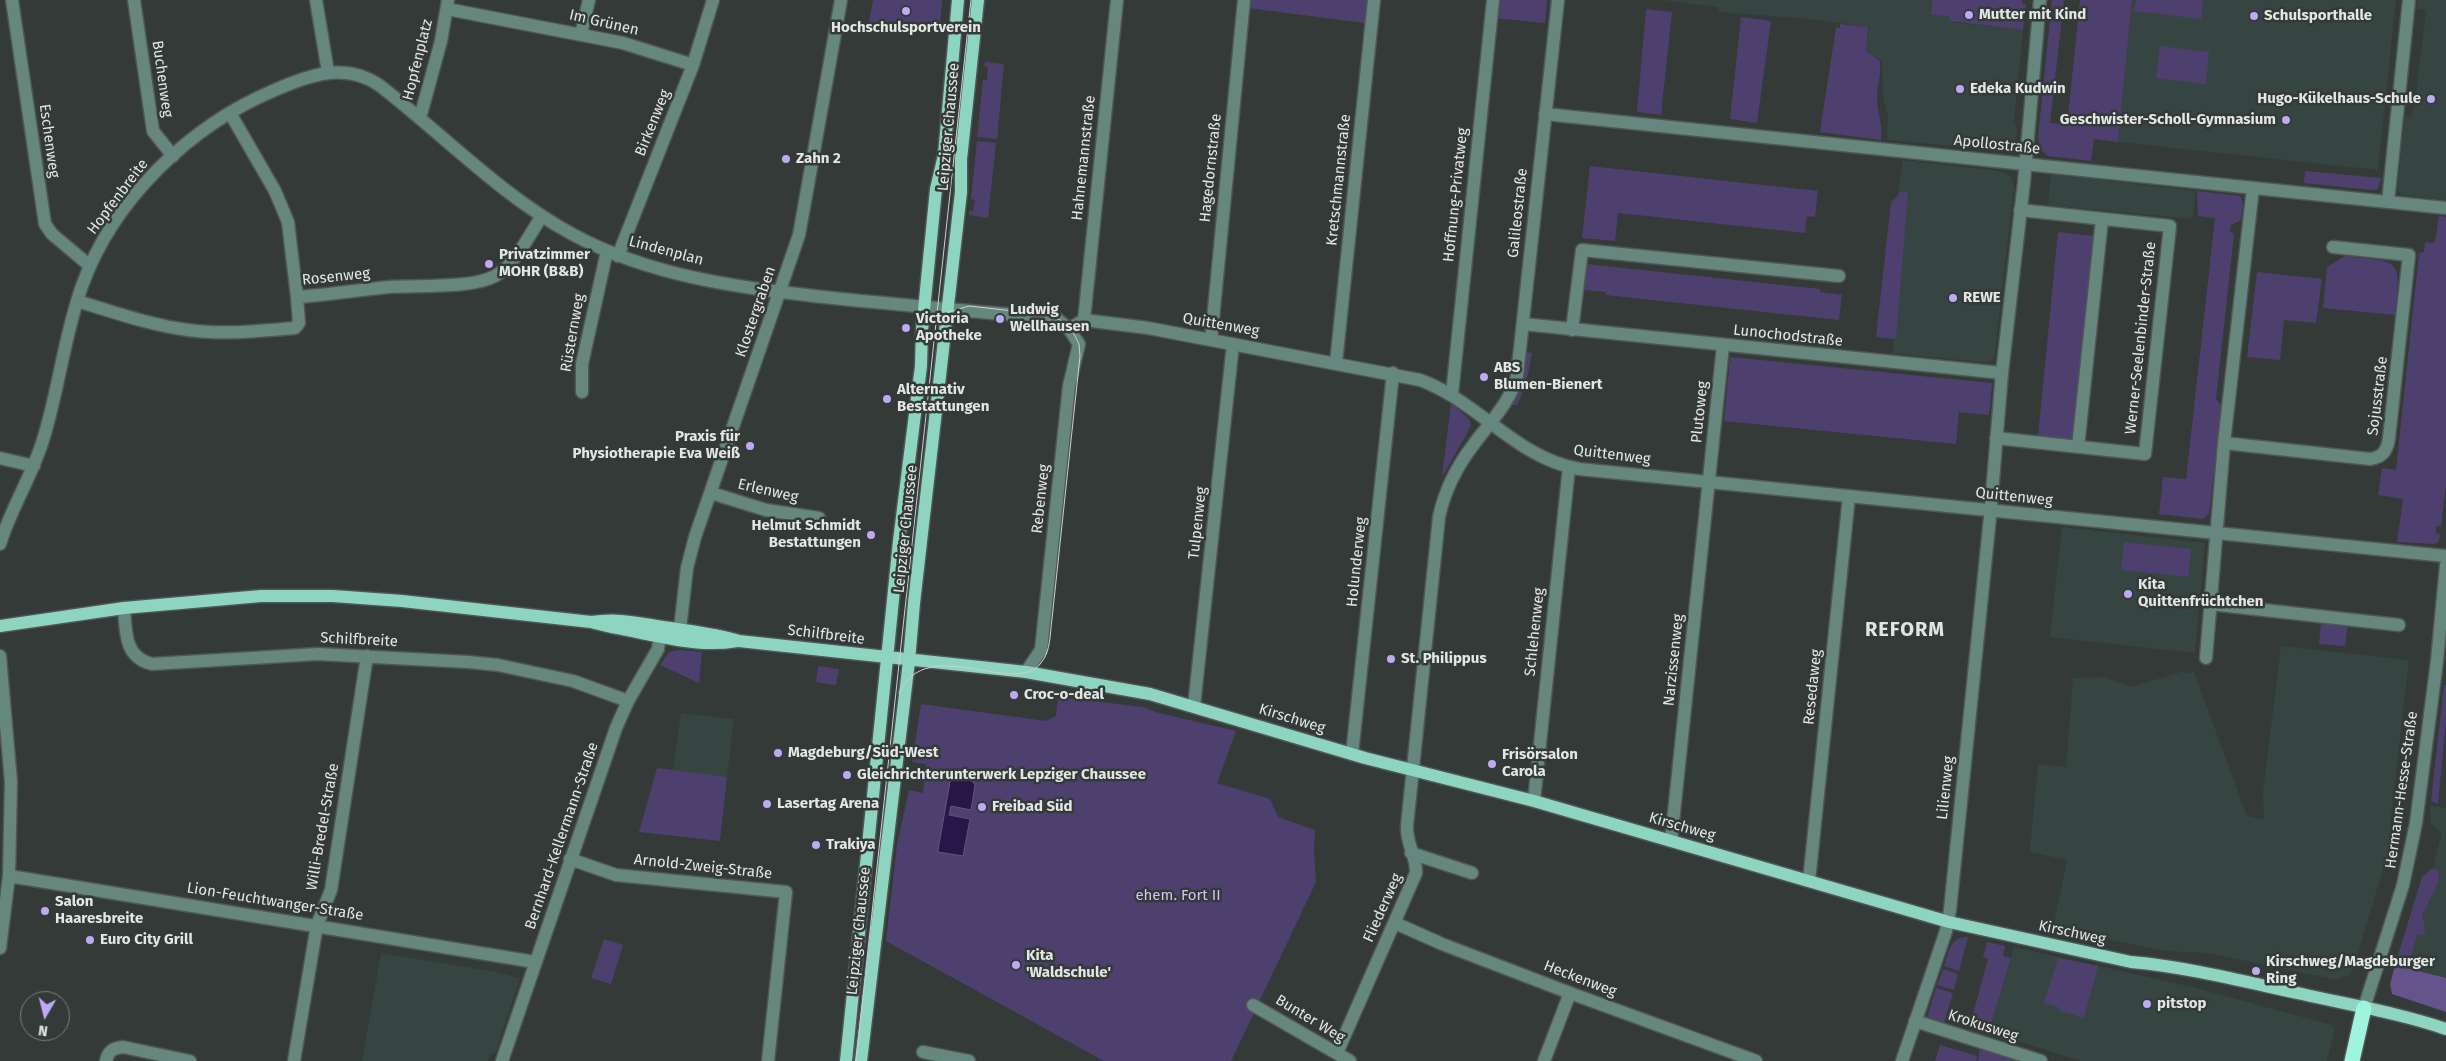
<!DOCTYPE html>
<meta charset="utf-8">
<style>
body{margin:0}
#map{position:relative;width:2446px;height:1061px;overflow:hidden;background:#333a37;font-family:"Fira Sans",sans-serif}
canvas{display:block}
.north{position:absolute;left:20px;top:991px;width:50px;height:50px;box-sizing:border-box;background:#333a37;border:1px solid #797f7d;border-radius:50%;rotate:188deg;font-size:14px;font-weight:700;line-height:20px;text-align:center;color:#e2e6e5}
.north::after{content:'';display:block;margin:auto;width:18px;height:22px;background:#bea9f4;clip-path:polygon(50% 0,100% 100%,50% 72%,0 100%)}
</style>
<div id="map">
<canvas width="2446" height="1061"></canvas>
<div class="north">N</div>
</div>
<script>
const context = document.querySelector('canvas').getContext('2d');
context.lineJoin = 'round';
function fill(path, color) { context.fillStyle = color; context.fill(path, 'evenodd'); }
function stroke(path, color, width, dash) { context.strokeStyle = color; context.lineWidth = width; context.lineCap = dash ? 'butt' : 'round'; context.setLineDash(dash || []); context.stroke(path); }
function write(font, color, halo, rows, align = 'center') {
  context.font = font + ' "Fira Sans",sans-serif'; context.lineWidth = 5; context.setLineDash([]); context.textBaseline = 'middle'; context.strokeStyle = halo; context.fillStyle = color; for (const [text, x, y, turn = 0] of rows) {
    context.save(); context.translate(x, y); context.rotate((+turn || 0) * Math.PI / 180); context.textAlign = isNaN(turn) ? turn : align; if (halo) context.strokeText(text, 0, 0); context.fillText(text, 0, 0); context.restore();
  }
}
const built = new Path2D(`
 M1663,0H1932L1931,15L1950,16V22L2023,30L2014,120L2018,133L2012,146L1997,150L1887,140L1888,118L1883,95L1882,61L1865,51L1869,27L1809,19L1720,12L1717,7Z
 M2132,0H2396L2378,170L2118,142Z
 M2418,0H2446V200L2402,195L2397,190L2405,116L2411,117L2412,110H2414L2426,13V10L2417,9Z
 M1903,160L2000,171L2012,177L2014,188L1994,359L1988,363L1893,353L1904,208L1896,206Z
 M2051,174L2196,191L2193,219L2048,205Z
 M2062,527L2205,543L2195,653L2050,637Z
 M2281,646L2409,660L2390,825V846L2357,957L2350,975L2336,980L2208,953L2165,951L2053,928L2067,860L2030,852V849L2038,764L2066,767L2073,678L2104,677L2131,687L2184,671L2186,674L2194,672L2247,816L2264,820L2263,791Z
 M681,713L734,719L727,777L673,771Z
 M2430,805L2446,808V978L2395,965L2422,877L2433,868L2441,835V832L2431,824Z
 M2014,947L2192,987L2332,1025L2335,1030L2327,1061H2081L2010,1039L2009,1042L1988,1035Z
 M381,953L491,971L520,978L495,1054H490L488,1061H362Z`);
const green = new Path2D(`
 M873,0H942L940,25L869,22Z
 M1249,0H1368L1365,23L1248,8Z
 M1496,0H1547L1545,23L1494,18Z
 M1932,0H2022V4H2026L2023,30L1950,21L1949,16L1931,15Z
 M2052,0H2064L2050,123L2067,125L2080,0H2132L2118,142L2094,139L2091,161L2048,156L2039,148L2038,137Z
 M2136,0H2203L2201,19L2134,11Z
 M1646,9L1672,12L1661,115L1637,112Z
 M1741,17L1771,21L1757,123L1730,119Z
 M1840,24L1868,27L1866,51L1880,61C1881,73 1878,84 1877,96C1877,112 1883,124 1881,140L1820,132L1836,27L1840,28Z
 M2160,46L2209,52L2206,84L2156,78Z
 M985,62L1004,64L997,139L977,137L983,80H987L988,67L984,66Z
 M977,141L996,143L988,218L969,215V211H973L975,200L971,199Z
 M1590,166L1818,191L1815,217L1807,216L1805,233L1618,213L1615,241L1582,238Z
 M2305,171L2381,178L2378,189L2371,190L2304,183Z
 M2197,191L2240,196L2243,203L2241,220L2231,225L2230,231L2234,234L2216,399L2222,407L2209,513L2203,519L2159,514L2163,477L2186,479L2215,218L2198,216Z
 M1901,192H1908L1896,339L1876,337L1891,202Z
 M2439,216L2446,217V486L2441,526H2436V533L2440,534L2439,541L2435,544L2397,542L2403,499L2378,495L2382,468L2396,470L2419,253L2424,252L2425,242L2435,243Z
 M2058,232L2094,236L2072,439L2038,436Z
 M2345,256C2400,263 2402,256 2395,315L2323,308L2327,267Z
 M1586,264L1820,289V292L1842,295L1839,320L1606,295V292L1584,290Z
 M2257,272L2322,279L2316,323L2284,320L2280,360L2247,357Z
 M1526,352L1532,353C1529,371 1526,388 1517,405H1511L1521,383Z
 M1730,357L1992,383L1989,415L1959,412L1956,444L1724,421Z
 M1451,403L1469,419L1471,426L1442,477Z
 M2124,542L2191,549L2188,577L2121,570Z
 M2321,622L2348,624L2345,646L2319,644Z
 M680,650L702,652L699,683L660,665L669,652Z
 M818,666L839,669L836,685L816,682Z
 M2444,685H2446V721L2438,804L2431,801Z
 M1058,697L1143,707L1159,713L1236,731L1217,783L1270,799L1278,817L1315,830L1314,852L1316,882L1231,1061H1104L886,941L897,845L909,790L923,793L926,764L912,762L921,704L1046,721L1056,716Z
 M657,768L727,777L720,841L639,832Z
 M2433,868L2438,871L2439,880L2422,916L2425,929L2424,936L2417,934L2408,969L2395,965L2422,877Z
 M1968,937L1959,971L1944,966C1949,951 1950,937 1968,937Z
 M604,939L623,945L611,984L591,978Z
 M1987,942L2005,946L2003,956L2011,958L1989,1031L1970,1025L1988,959L1983,957Z
 M2058,958L2098,966L2084,1018L2060,1011L2058,1007L2044,1003Z
 M1943,969L1958,974L1954,990L1937,985Z
 M1936,988L1953,993L1944,1023L1927,1017Z
 M1940,1045L1977,1056L1976,1061H1935Z
 M1980,1047L2021,1061H1978Z`);
const forest = new Path2D(`
 M2395,965L2446,978V1012L2392,994L2390,984Z`);
const water = new Path2D(`
 M951,778L972,781L975,785L971,810L951,806L949,815L970,819L963,856L938,852Z`);
const minor = new Path2D(`
 M12,0L45,224L52,234L90,266
 M134,0L153,131L173,156
 M316,0L328,72
 M447,9L623,43L693,65
 M581,34L589,0
 M230,113L275,191L288,222L297,297
 M1545,114L2446,208
 M420,118L441,41L448,0
 M2388,202L2409,0
 M618,256L693,65L713,0
 M77,301C114,312 150,325 188,330C223,335 260,331 295,328L299,323L297,297C328,295 358,290 389,287C417,285 471,289 495,276C516,264 529,235 542,216
 M1084,320L1117,0
 M1523,324L2002,373
 M1069,329L1084,320L1148,328L1420,380C1478,401 1516,458 1579,469L2446,556
 M1572,330L1582,250L1839,276
 M1211,340L1244,0
 M1336,363L1374,0
 M582,392V364L607,251
 M1452,394L1493,0
 M1996,438L2145,454L2170,226L2020,210
 M2224,443L2370,459C2383,457 2387,451 2389,438L2409,255L2333,247
 M2078,447L2102,219
 M0,458L34,466
 M711,493L766,510L819,518
 M0,544C11,508 32,476 43,440C59,389 64,336 82,286C113,199 191,125 275,90C309,75 345,62 379,85C444,135 500,195 572,234C654,279 751,289 842,299C913,306 985,313 1056,318L1069,329L1079,344L1069,386L1041,650L1026,672
 M2210,604L2399,625
 M124,608C126,632 124,657 152,664L318,654L468,662L498,665L573,681L628,701
 M680,629L687,568L695,537L799,235L841,0
 M0,656L11,782L9,876L0,948
 M2206,658L2224,443L2253,188
 M1194,706L1233,344
 M1352,754L1393,373
 M1534,801L1569,467
 M1671,841L1723,346
 M1411,853L1472,873
 M570,859L616,875L786,892L768,1061
 M9,876L535,962
 M1809,881L1849,496
 M1395,923L1442,944L1570,993L1756,1061
 M1253,1005L1350,1061
 M2364,1008L2403,885L2416,823L2437,661L2446,565
 M1915,1021L2041,1061
 M923,1052L969,1061
 M1337,1053L1416,873C1417,857 1406,844 1407,826L1439,517C1445,489 1457,466 1474,444C1490,422 1510,403 1517,376L1558,0
 M106,1061C108,1051 113,1048 123,1047L190,1061
 M294,1061L317,925L331,890L367,656
 M502,1061L616,728L628,701L658,649L661,627
 M1544,1061L1570,993
 M1902,1061L1946,931L1950,910L1990,517L2002,373L2024,182L2040,0`);
const major = new Path2D(`
 M591,622C620,618 636,623 663,627C689,631 714,633 739,641L1026,672L1150,694L1365,758L1534,801L1949,922L2131,962C2188,967 2246,982 2302,994C2350,1005 2399,1013 2446,1029
 M0,626L124,608L261,596H333L402,601L591,622C608,627 624,629 641,633C673,639 703,647 737,641
 M846,1061L899,541L921,366L922,330L936,189L944,155L958,0
 M861,1061L909,661L914,603L961,192V159L978,0`);
const highway = new Path2D(`
 M2352,1061L2364,1008`);
const tram = new Path2D(`
 M899,693C927,632 1015,698 1041,663C1051,651 1050,633 1052,619L1080,356L1079,344L1072,330L1062,321L1049,315L969,306L949,312L937,325
 M856,1061L971,0`);
const markers = [
 [906,11,5,"#bea9f4"],
 [1969,15,5,"#bea9f4"],
 [2254,16,5,"#bea9f4"],
 [1960,89,5,"#bea9f4"],
 [2431,99,5,"#bea9f4"],
 [2286,120,5,"#bea9f4"],
 [786,159,5,"#bea9f4"],
 [489,264,5,"#bea9f4"],
 [1953,298,5,"#bea9f4"],
 [1000,319,5,"#bea9f4"],
 [906,328,5,"#bea9f4"],
 [1484,377,5,"#bea9f4"],
 [887,399,5,"#bea9f4"],
 [750,446,5,"#bea9f4"],
 [871,535,5,"#bea9f4"],
 [2128,594,5,"#bea9f4"],
 [1391,659,5,"#bea9f4"],
 [1014,695,5,"#bea9f4"],
 [778,753,5,"#bea9f4"],
 [1492,764,5,"#bea9f4"],
 [847,775,5,"#bea9f4"],
 [767,804,5,"#bea9f4"],
 [982,807,5,"#bea9f4"],
 [816,845,5,"#bea9f4"],
 [45,911,5,"#bea9f4"],
 [90,940,5,"#bea9f4"],
 [1016,965,5,"#bea9f4"],
 [2256,971,5,"#bea9f4"],
 [2147,1004,5,"#bea9f4"]
];
const poiNames = [
 ["Mutter mit Kind",1979,15],
 ["Schulsporthalle",2264,16],
 ["Hochschulsportverein",906,28,"center"],
 ["Edeka Kudwin",1970,89],
 ["Hugo-Kükelhaus-Schule",2421,99,"right"],
 ["Geschwister-Scholl-Gymnasium",2276,120,"right"],
 ["Zahn 2",796,159],
 ["Privatzimmer",499,255],
 ["MOHR (B&B)",499,272],
 ["REWE",1963,298],
 ["Ludwig",1010,310],
 ["Wellhausen",1010,327],
 ["Victoria",916,319],
 ["Apotheke",916,336],
 ["ABS",1494,368],
 ["Blumen-Bienert",1494,385],
 ["Alternativ",897,390],
 ["Bestattungen",897,407],
 ["Praxis für",740,437,"right"],
 ["Physiotherapie Eva Weiß",740,454,"right"],
 ["Helmut Schmidt",861,526,"right"],
 ["Bestattungen",861,543,"right"],
 ["Kita",2138,585],
 ["Quittenfrüchtchen",2138,602],
 ["St. Philippus",1401,659],
 ["Croc-o-deal",1024,695],
 ["Magdeburg/Süd-West",788,753],
 ["Frisörsalon",1502,755],
 ["Carola",1502,772],
 ["Gleichrichterunterwerk Lepziger Chaussee",857,775],
 ["Lasertag Arena",777,804],
 ["Freibad Süd",992,807],
 ["Trakiya",826,845],
 ["Salon",55,902],
 ["Haaresbreite",55,919],
 ["Euro City Grill",100,940],
 ["Kita",1026,956],
 ["'Waldschule'",1026,973],
 ["Kirschweg/Magdeburger",2266,962],
 ["Ring",2266,979],
 ["pitstop",2157,1004]
];
const streetNames = [
 ["Im Grünen",604,23,13],
 ["Hopfenplatz",418,60,-76],
 ["Buchenweg",162,79,82],
 ["Birkenweg",653,123,-68],
 ["Leipziger Chaussee",949,127,-85],
 ["Eschenweg",49,141,82],
 ["Apollostraße",1997,145,6],
 ["Hahnemannstraße",1084,158,-84],
 ["Hagedornstraße",1211,168,-84],
 ["Kretschmannstraße",1339,180,-84],
 ["Hoffnung-Privatweg",1456,195,-84],
 ["Hopfenbreite",118,197,-53],
 ["Galileostraße",1518,213,-84],
 ["Lindenplan",666,251,15],
 ["Rosenweg",336,277,-6],
 ["Klostergraben",756,312,-71],
 ["Quittenweg",1221,325,10],
 ["Rüsternweg",573,333,-80],
 ["Lunochodstraße",1788,336,6],
 ["Werner-Seelenbinder-Straße",2141,338,-84],
 ["Sojusstraße",2378,396,-83],
 ["Plutoweg",1700,412,-84],
 ["Quittenweg",1612,455,7],
 ["Erlenweg",768,491,13],
 ["Quittenweg",2014,497,6],
 ["Rebenweg",1041,499,-84],
 ["Tulpenweg",1198,523,-84],
 ["Leipziger Chaussee",906,529,-84],
 ["Holunderweg",1357,562,-84],
 ["Schlehenweg",1535,632,-84],
 ["Schilfbreite",826,635,7],
 ["Schilfbreite",359,640,3],
 ["Narzissenweg",1674,660,-84],
 ["Resedaweg",1813,687,-84],
 ["Kirschweg",1292,719,17],
 ["Lilienweg",1946,788,-84],
 ["Hermann-Hesse-Straße",2402,790,-82],
 ["Willi-Bredel-Straße",323,827,-80],
 ["Kirschweg",1682,827,16],
 ["Bernhard-Kellermann-Straße",562,836,-71],
 ["Arnold-Zweig-Straße",703,867,6],
 ["Lion-Feuchtwanger-Straße",275,902,9],
 ["Fliederweg",1383,908,-66],
 ["Leipziger Chaussee",859,931,-84],
 ["Kirschweg",2072,933,12],
 ["Heckenweg",1580,979,21],
 ["Bunter Weg",1310,1019,31],
 ["Krokusweg",1983,1026,18]
];
const parkNames = [
 ["ehem. Fort II",1178,896]
];
const districtNames = [
 ["REFORM",1905,630]
];
fill(built, '#364541');
fill(green, '#4e406e');
fill(forest, '#65538b');
fill(water, '#291649');
stroke(water, '#605478', 1);
stroke(minor, '#4f5653', 15);
stroke(major, '#4f5653', 15);
stroke(highway, '#4f5653', 18);
stroke(minor, '#65877d', 12);
stroke(major, '#8ed5c1', 12);
stroke(highway, '#9ef4dc', 15);
stroke(tram, '#ccd0cf', 1);
for (const [x, y, r, color] of markers) { const dot = new Path2D(); dot.arc(x, y, r, 0, 2 * Math.PI); context.fillStyle = color; context.fill(dot); stroke(dot, '#333a37', 2); }
write('bold 15px', '#e2e6e5', '#333a37', poiNames, 'left');
write('15px', '#e2e6e5', '#333a37', streetNames);
write('15px', '#d1c3f7', '#333a37', parkNames);
context.letterSpacing = '1px';
write('bold 20px', '#dde6e3', '#333a37', districtNames);
context.letterSpacing = '0px';
</script>
